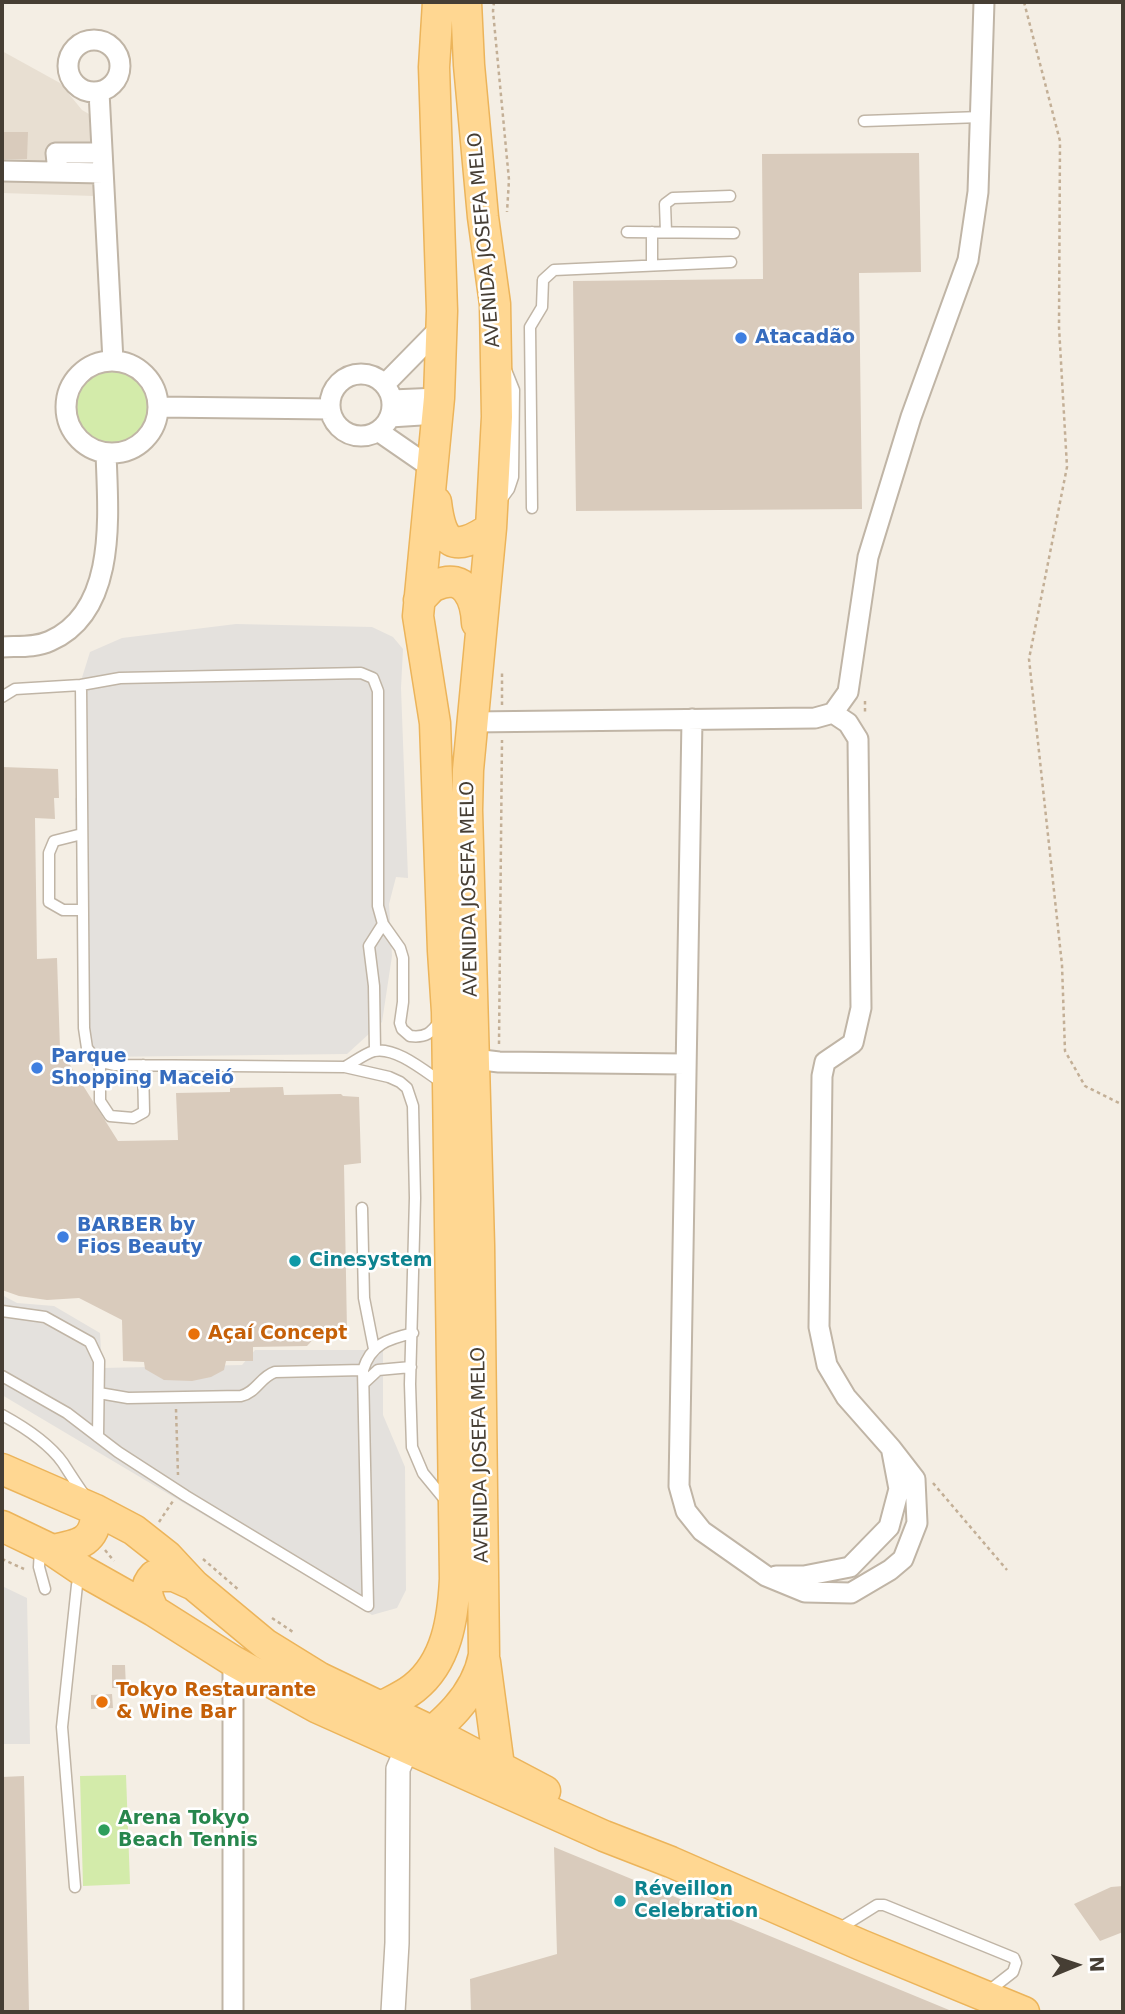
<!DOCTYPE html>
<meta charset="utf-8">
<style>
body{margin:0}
#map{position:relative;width:1125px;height:2014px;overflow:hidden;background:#f4eee4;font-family:"DejaVu Sans",sans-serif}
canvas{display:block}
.frame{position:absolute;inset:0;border:4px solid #463e34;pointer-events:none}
.north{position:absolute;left:1041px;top:1930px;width:70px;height:70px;-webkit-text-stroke:5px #fff;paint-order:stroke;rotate:88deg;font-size:19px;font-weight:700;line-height:28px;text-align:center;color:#463e34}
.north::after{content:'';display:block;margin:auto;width:24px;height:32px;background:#463e34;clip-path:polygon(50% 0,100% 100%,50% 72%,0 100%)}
</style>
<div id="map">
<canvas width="1125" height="2014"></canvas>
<div class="frame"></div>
<div class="north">N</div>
</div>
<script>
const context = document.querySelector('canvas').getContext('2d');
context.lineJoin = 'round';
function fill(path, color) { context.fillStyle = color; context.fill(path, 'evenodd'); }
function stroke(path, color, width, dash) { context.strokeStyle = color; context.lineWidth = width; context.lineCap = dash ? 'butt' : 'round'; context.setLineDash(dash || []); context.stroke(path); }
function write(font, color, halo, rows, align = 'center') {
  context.font = font + ' "DejaVu Sans",sans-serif'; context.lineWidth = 5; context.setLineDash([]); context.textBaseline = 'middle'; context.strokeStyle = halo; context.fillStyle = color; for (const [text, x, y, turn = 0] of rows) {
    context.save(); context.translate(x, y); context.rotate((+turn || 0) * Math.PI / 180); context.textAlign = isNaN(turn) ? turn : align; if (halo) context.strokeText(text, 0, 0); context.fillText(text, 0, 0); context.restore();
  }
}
const residential = new Path2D(`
 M2,51L60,83L82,110L89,114L94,196L2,193Z`);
const green = new Path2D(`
 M76 407a36 36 0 1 1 72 0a36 36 0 1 1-72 0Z
 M126,1775L130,1884L83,1886L80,1776Z`);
const parking = new Path2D(`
 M236,624L372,627L393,637L403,649L401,688L408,878L396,877L389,904L392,956L382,1022L347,1054L98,1057L79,1016L75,799L81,787L80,684L90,652L122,638Z
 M2,1295L17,1303L54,1306L100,1333L102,1368L242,1365L255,1350H383V1415L405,1467L406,1590L397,1608L372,1615L2,1395Z
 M2,1586L27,1598L30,1744H2Z`);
const building = new Path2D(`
 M2,132H28L27,159H2Z
 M919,153L921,272L859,273L862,509L576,511L573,281L763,279L762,154Z
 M2,767L58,769L59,798H54L55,819L35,818L37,959L57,958L60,1049L118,1141L178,1140L176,1093L230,1092V1088L283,1087L284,1095L341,1094L343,1096L359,1097L361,1163L344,1165L347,1331L320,1332L307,1346L253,1347V1361H226L224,1370L211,1377L192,1381L164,1380L145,1369L144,1362L123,1361L122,1320L79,1298L47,1300L19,1296L2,1290Z
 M112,1665H125L126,1688H112Z
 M112,1694L113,1708L91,1709V1695Z
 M24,1776L29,2012H2V1777Z
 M554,1847L954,2012H471L470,1979L557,1954Z
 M1123,1886V1932L1100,1941L1074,1904L1111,1887Z`);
const path = new Path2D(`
 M494,2L493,11L509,180L507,212
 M1024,2L1060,141L1059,327L1067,467L1029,659L1062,965L1065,1051L1085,1086L1123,1105
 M865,701V715
 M502,705V670
 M499,1044L502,740
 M176,1409L178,1475
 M933,1483L1007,1570
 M159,1522L173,1501
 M105,1550L114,1561
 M2,1559L24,1569
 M203,1559L240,1591
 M272,1618L293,1632`);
const service = new Path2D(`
 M864,121L981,117
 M627,232L734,233
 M652,232V265
 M666,232L665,204L673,198L730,196
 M501,500L509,489L513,477L514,390L506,370
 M532,508L530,327L542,307L543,280L554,270L731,262
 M81,685L120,678L361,673L373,678L378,691V906L383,924L400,948L403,958V1002L400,1023L402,1029L410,1036C426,1038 431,1033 440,1021
 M2,697L15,689L81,685L84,1028L87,1048L97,1061L115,1065L345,1067C354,1062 364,1054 374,1051C396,1046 427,1073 444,1084
 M82,834L54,841L49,853V902L63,910H83
 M375,1051L374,986L369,946L383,924
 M100,1063V1101L110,1116L133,1118L144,1112L143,1065
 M345,1067L389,1077L400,1082L407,1088L413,1106L415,1198L410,1384L412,1447L423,1473L446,1501
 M362,1208L364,1298L374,1349
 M2,1311L45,1317L90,1342L99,1361L98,1437
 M2,1376L67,1413L118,1452L186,1496L368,1606
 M364,1383L378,1370L411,1367
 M99,1393L128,1398L241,1396C257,1392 260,1377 275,1372L363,1370
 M2,1415C24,1427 48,1442 63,1463C70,1474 77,1485 85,1496
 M40,1549L39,1567L45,1589
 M368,1606L363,1370C371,1344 388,1339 413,1333
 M75,1887L62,1727L77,1585L81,1575
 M837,1930L877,1905H884L1014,1958L1016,1963L1013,1972L986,1993`);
const minor = new Path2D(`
 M68 66a26 26 0 1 1 52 0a26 26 0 1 1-52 0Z
 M99,92L113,361
 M2,171L103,173
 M58,172L56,153H102
 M66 407a46 46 0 1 1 92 0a46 46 0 1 1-92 0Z
 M330 405a31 31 0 1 1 62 0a31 31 0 1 1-62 0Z
 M385,384L441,327
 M392,400L439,398
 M158,407L330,409
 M390,417L437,414
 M378,431L433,469
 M2,647C17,646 35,648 50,641C118,611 108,514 106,453
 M692,719L679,1486L686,1511L702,1531L766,1576L805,1592L851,1593L890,1570L903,1559L917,1523L915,1479L891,1448L846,1397L827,1365L819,1327L822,1076L825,1062L853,1043L861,1008L858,739L848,723L833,713
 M472,722L815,718L833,713L848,692L868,557L911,417L968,260L978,192L984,2
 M474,1059L499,1062L685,1064
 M776,1576H804L850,1567L889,1527L899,1489L892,1452
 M233,1661V2012`);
const tertiary = new Path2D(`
 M393,2012L397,1943L398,1769L402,1760L411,1749`);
const primary = new Path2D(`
 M436,502C441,544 453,554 491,528
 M419,600C424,596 430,587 436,585C466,572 476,600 477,623
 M2,1469L96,1510L134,1530L167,1556L194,1585L265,1644L320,1678L433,1732L545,1791
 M2,1526L52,1550L83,1571L154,1611L233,1661L318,1708L604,1836L671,1862L861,1945L1024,2012
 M52,1550C79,1545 97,1542 96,1510
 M154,1611C147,1598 143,1587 154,1576H174L194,1585
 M485,1662L499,1766
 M381,1707C392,1701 404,1696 414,1688C447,1662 453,1618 455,1579L447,1012L443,951L435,723L418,616L439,398L442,311L434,67L438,2
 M411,1749C443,1724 476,1697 484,1655L479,1245L467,810L468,770L491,528L497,417L495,304L483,217L469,65L466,2`);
const markers = [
 [741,338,7,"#3f7fe0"],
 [37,1068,7,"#3f7fe0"],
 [63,1237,7,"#3f7fe0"],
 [295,1261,7,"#0f9aa8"],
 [194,1334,7,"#e8710a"],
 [102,1702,7,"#e8710a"],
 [104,1830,7,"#2e9e5b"],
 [620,1901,7,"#0f9aa8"]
];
const streetNames = [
 ["AVENIDA JOSEFA MELO",485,240,-95],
 ["AVENIDA JOSEFA MELO",470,889,-91],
 ["AVENIDA JOSEFA MELO",481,1455,-91]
];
const shopNames = [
 ["Atacadão",755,338],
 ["Parque",51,1057],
 ["Shopping Maceió",51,1079],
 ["BARBER by",77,1226],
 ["Fios Beauty",77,1248]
];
const cultureNames = [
 ["Cinesystem",309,1261],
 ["Réveillon",634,1890],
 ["Celebration",634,1912]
];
const foodNames = [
 ["Açaí Concept",208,1334],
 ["Tokyo Restaurante",116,1691],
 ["& Wine Bar",116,1713]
];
const leisureNames = [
 ["Arena Tokyo",118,1819],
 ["Beach Tennis",118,1841]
];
fill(residential, '#e8dfd2');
fill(green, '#d3ebaa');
fill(parking, '#e4e1dd');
fill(building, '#d9cbbc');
stroke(service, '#c0b5a6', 13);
stroke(minor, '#c0b5a6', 23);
stroke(tertiary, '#c0b5a6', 26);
stroke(primary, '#ecb45a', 33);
stroke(path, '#c3af96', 2.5, [3.5, 3.5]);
stroke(service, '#fff', 10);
stroke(minor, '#fff', 19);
stroke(tertiary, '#fff', 23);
stroke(primary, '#ffd792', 30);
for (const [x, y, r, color] of markers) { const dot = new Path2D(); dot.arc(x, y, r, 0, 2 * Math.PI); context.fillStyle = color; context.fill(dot); stroke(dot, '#fff', 2.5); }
write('19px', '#463e34', '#fff', streetNames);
write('bold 19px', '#366cbe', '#fff', shopNames, 'left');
write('bold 19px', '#0d838f', '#fff', cultureNames, 'left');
write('bold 19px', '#c56008', '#fff', foodNames, 'left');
write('bold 19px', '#27864d', '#fff', leisureNames, 'left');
</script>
